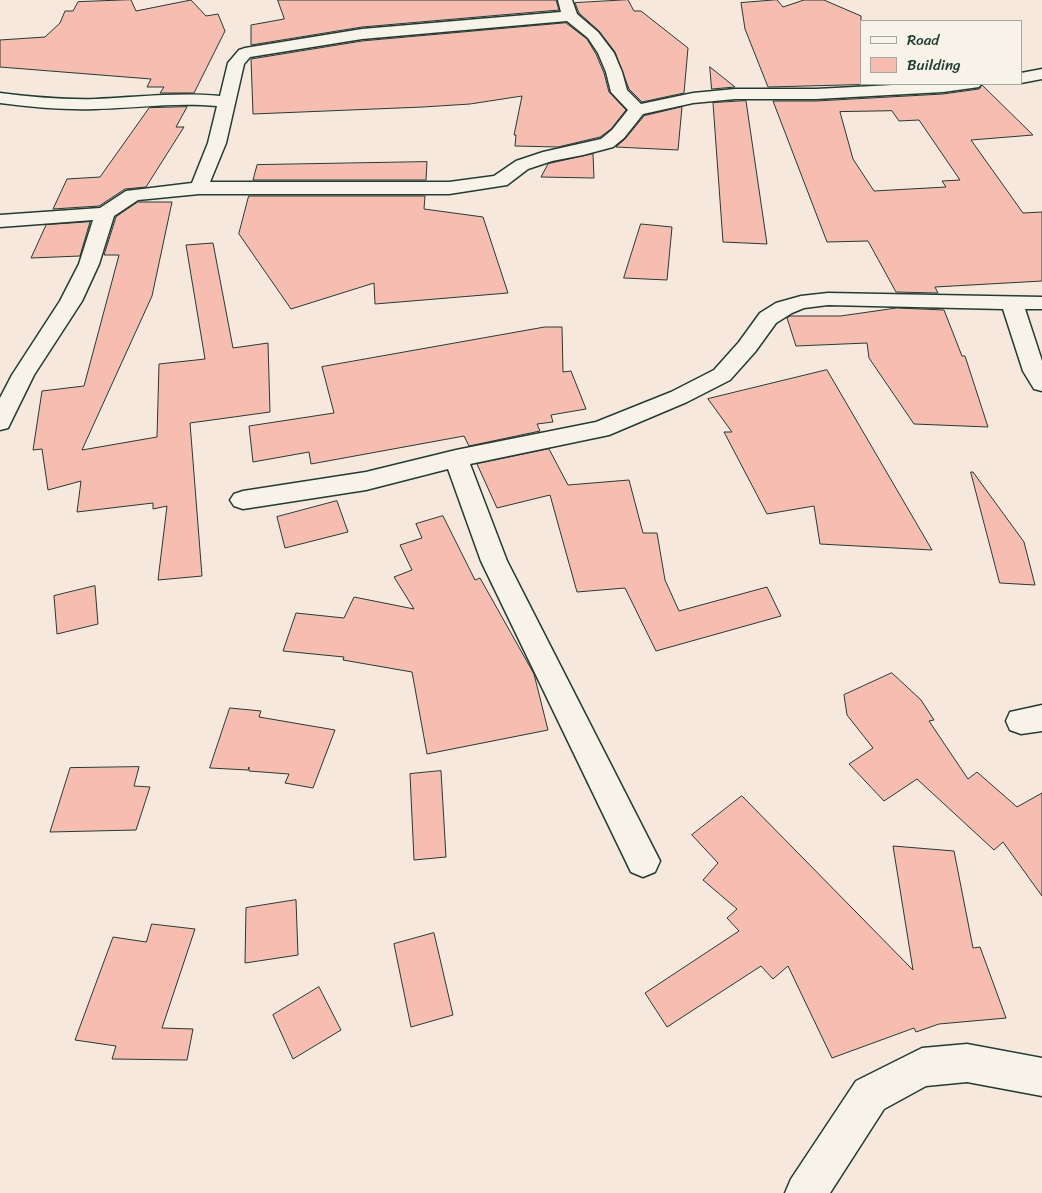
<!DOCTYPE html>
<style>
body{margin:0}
#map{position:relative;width:1042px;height:1193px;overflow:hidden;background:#f7e8dd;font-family:Sriracha,sans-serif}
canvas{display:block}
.legend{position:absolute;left:860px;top:20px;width:162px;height:65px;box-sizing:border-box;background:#f7f3e8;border:1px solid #a1aaa0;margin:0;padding:6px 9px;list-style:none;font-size:15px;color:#1f3d34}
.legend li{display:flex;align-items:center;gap:10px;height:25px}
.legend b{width:25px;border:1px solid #a1aaa0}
</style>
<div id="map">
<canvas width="1042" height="1193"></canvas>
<ul class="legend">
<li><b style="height:6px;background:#f7f3e8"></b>Road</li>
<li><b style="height:14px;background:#f8bdb1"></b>Building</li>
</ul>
</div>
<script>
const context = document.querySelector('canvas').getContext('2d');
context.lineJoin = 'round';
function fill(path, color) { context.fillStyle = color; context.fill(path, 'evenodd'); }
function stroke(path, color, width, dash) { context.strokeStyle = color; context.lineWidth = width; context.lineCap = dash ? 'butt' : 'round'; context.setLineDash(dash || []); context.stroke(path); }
const building = new Path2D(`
 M131,0L136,11L191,0L206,16L218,14L225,31L194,93H160L164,87H147L151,79L0,67V40L45,37L60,23L65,11H73L78,2Z
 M278,0H556L559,10L362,27L251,45V25L284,19Z
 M628,0L634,11H641L688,48L684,93L642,102L629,89L615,52L599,31L579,13L575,3Z
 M777,0L783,7L804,0H824L861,16V84H881L768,87L745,29L741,3Z
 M566,23L587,39L596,54L604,73L609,92L626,110L611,129L600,137L558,147L515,146L516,135H514L522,96L470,104L423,107L253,114L251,59L362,41Z
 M710,67L735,87L712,89Z
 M982,85L1033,135L971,140L1023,213L1042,212V281L935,287L938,293L896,292L868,241L827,242L773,101H816L943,94L979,89ZM892,111L899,121L919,120L960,180L942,181L946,187L874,191L853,159L840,112Z
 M746,101L767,244L723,242L713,103Z
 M187,107L176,127H184L146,187L125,189L99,206L53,209L67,179L100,177L149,108Z
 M682,107L678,150L616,147L625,139L644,116Z
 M593,154L594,178L541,177L548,164Z
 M427,162L426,180H253L257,165Z
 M249,196H425L424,209L483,217L508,293L375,304L374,283L291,309L239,234Z
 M138,202H172L152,296L82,450L157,437L159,364L205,359L186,245L213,243L233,348L268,343L270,412L190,423L202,576L158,580L167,506L153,509V503L77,512L81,481L48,490L42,449L33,450L42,391L84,386L119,255H104L116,217Z
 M90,222L80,256L31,258L46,225Z
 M641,224L672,227L667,280L624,278Z
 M897,308L944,310L962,356H965L988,427L914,424L869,358L867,343L796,346L787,318L790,316H840Z
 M545,327H562L563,372L571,371L586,409L551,415L553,422L537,424L540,431L469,446L464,436L311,464L309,452L253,462L249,426L334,413L322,367Z
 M827,370L932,550L820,544L814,506L767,514L724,432H732L708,399Z
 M549,449L568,485L629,480L643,533H657L665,580L679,611L767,587L781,616L656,651L625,588L577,592L550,495L497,508L477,464Z
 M971,472H973L1024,542L1035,585L1000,583Z
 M337,501L348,532L285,548L277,517Z
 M443,516L475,580L480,578L529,665L534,674L548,730L427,754L412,672L343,660L344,657L283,651L296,613L344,618L354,597L414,609L394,577L412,570L400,545L422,538L416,524Z
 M95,586L98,624L57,634L54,596Z
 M892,673L921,700L934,720L929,721L968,779L977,772L1017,807L1042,793V896L1003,842L994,850L917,779L884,801L849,764L873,748L847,715L844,695Z
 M230,708L261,711L259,717L335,730L313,788L285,783L289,774L249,771V767L248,770L210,768Z
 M139,767L134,786L150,787L136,830L50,832L70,768Z
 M441,771L446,857L414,860L410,774Z
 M742,796L913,970L893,846L954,851L973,948L980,947L1006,1018L939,1024L916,1032L914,1028L832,1058L788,966L773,979L761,966L667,1027L645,993L739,931L727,918L737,909L703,880L718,863L692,835Z
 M296,900L298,955L245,963L246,908Z
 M152,924L195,929L162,1028L193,1029L187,1060L112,1059L116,1046L75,1040L113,937L146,942Z
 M434,933L453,1015L411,1027L394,944Z
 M319,987L341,1030L293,1059L273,1015Z`);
const street = new Path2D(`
 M558,0H572L577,14L598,32L614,53L622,72L627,90L641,104L693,93L735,89H816L912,84H981L979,87L943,92L816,99H735L693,103L643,114L624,138L613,147L583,155L552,161L528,169L507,185L449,194H199L138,200L114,216L99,264L82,301L34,375L8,428L0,430V398L12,375L60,301L79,264L93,220L0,227V215L100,208L126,191L192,183L208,143L217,106C176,102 136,108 95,109C64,110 31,107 0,103V93C32,97 64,100 96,99C138,97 178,92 220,96L228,63L239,50L245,48L362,29L561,12ZM567,21L588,38L598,53L606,72L611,92L628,110L612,130L601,139L543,152L516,161L494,176L449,182H210L226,143L244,64L250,57L362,39Z
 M1042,69V79L1021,83V73Z
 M828,293L1042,297V309H1025L1042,361V391L1034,389L1023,371L1003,309L828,305L804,308L792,313L776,323L755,352L730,380L687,402L609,435L470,464L507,561L660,861L655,872L643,877L631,872L481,561L448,469L366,490L243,509L234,506L230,500L234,494L243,491L366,472L456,450L596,422L671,392L714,370L739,342L760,313L776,303L801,296Z
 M1042,705V731L1021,734L1010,730L1006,721L1010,712Z
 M967,1044L1042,1058V1096L967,1082L926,1086L884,1109L830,1193H785L791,1179L856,1081L922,1048Z`);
fill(building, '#f8bdb1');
stroke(building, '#1f3d34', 1);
stroke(street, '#1f3d34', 3);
fill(street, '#f7f3e8');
</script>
